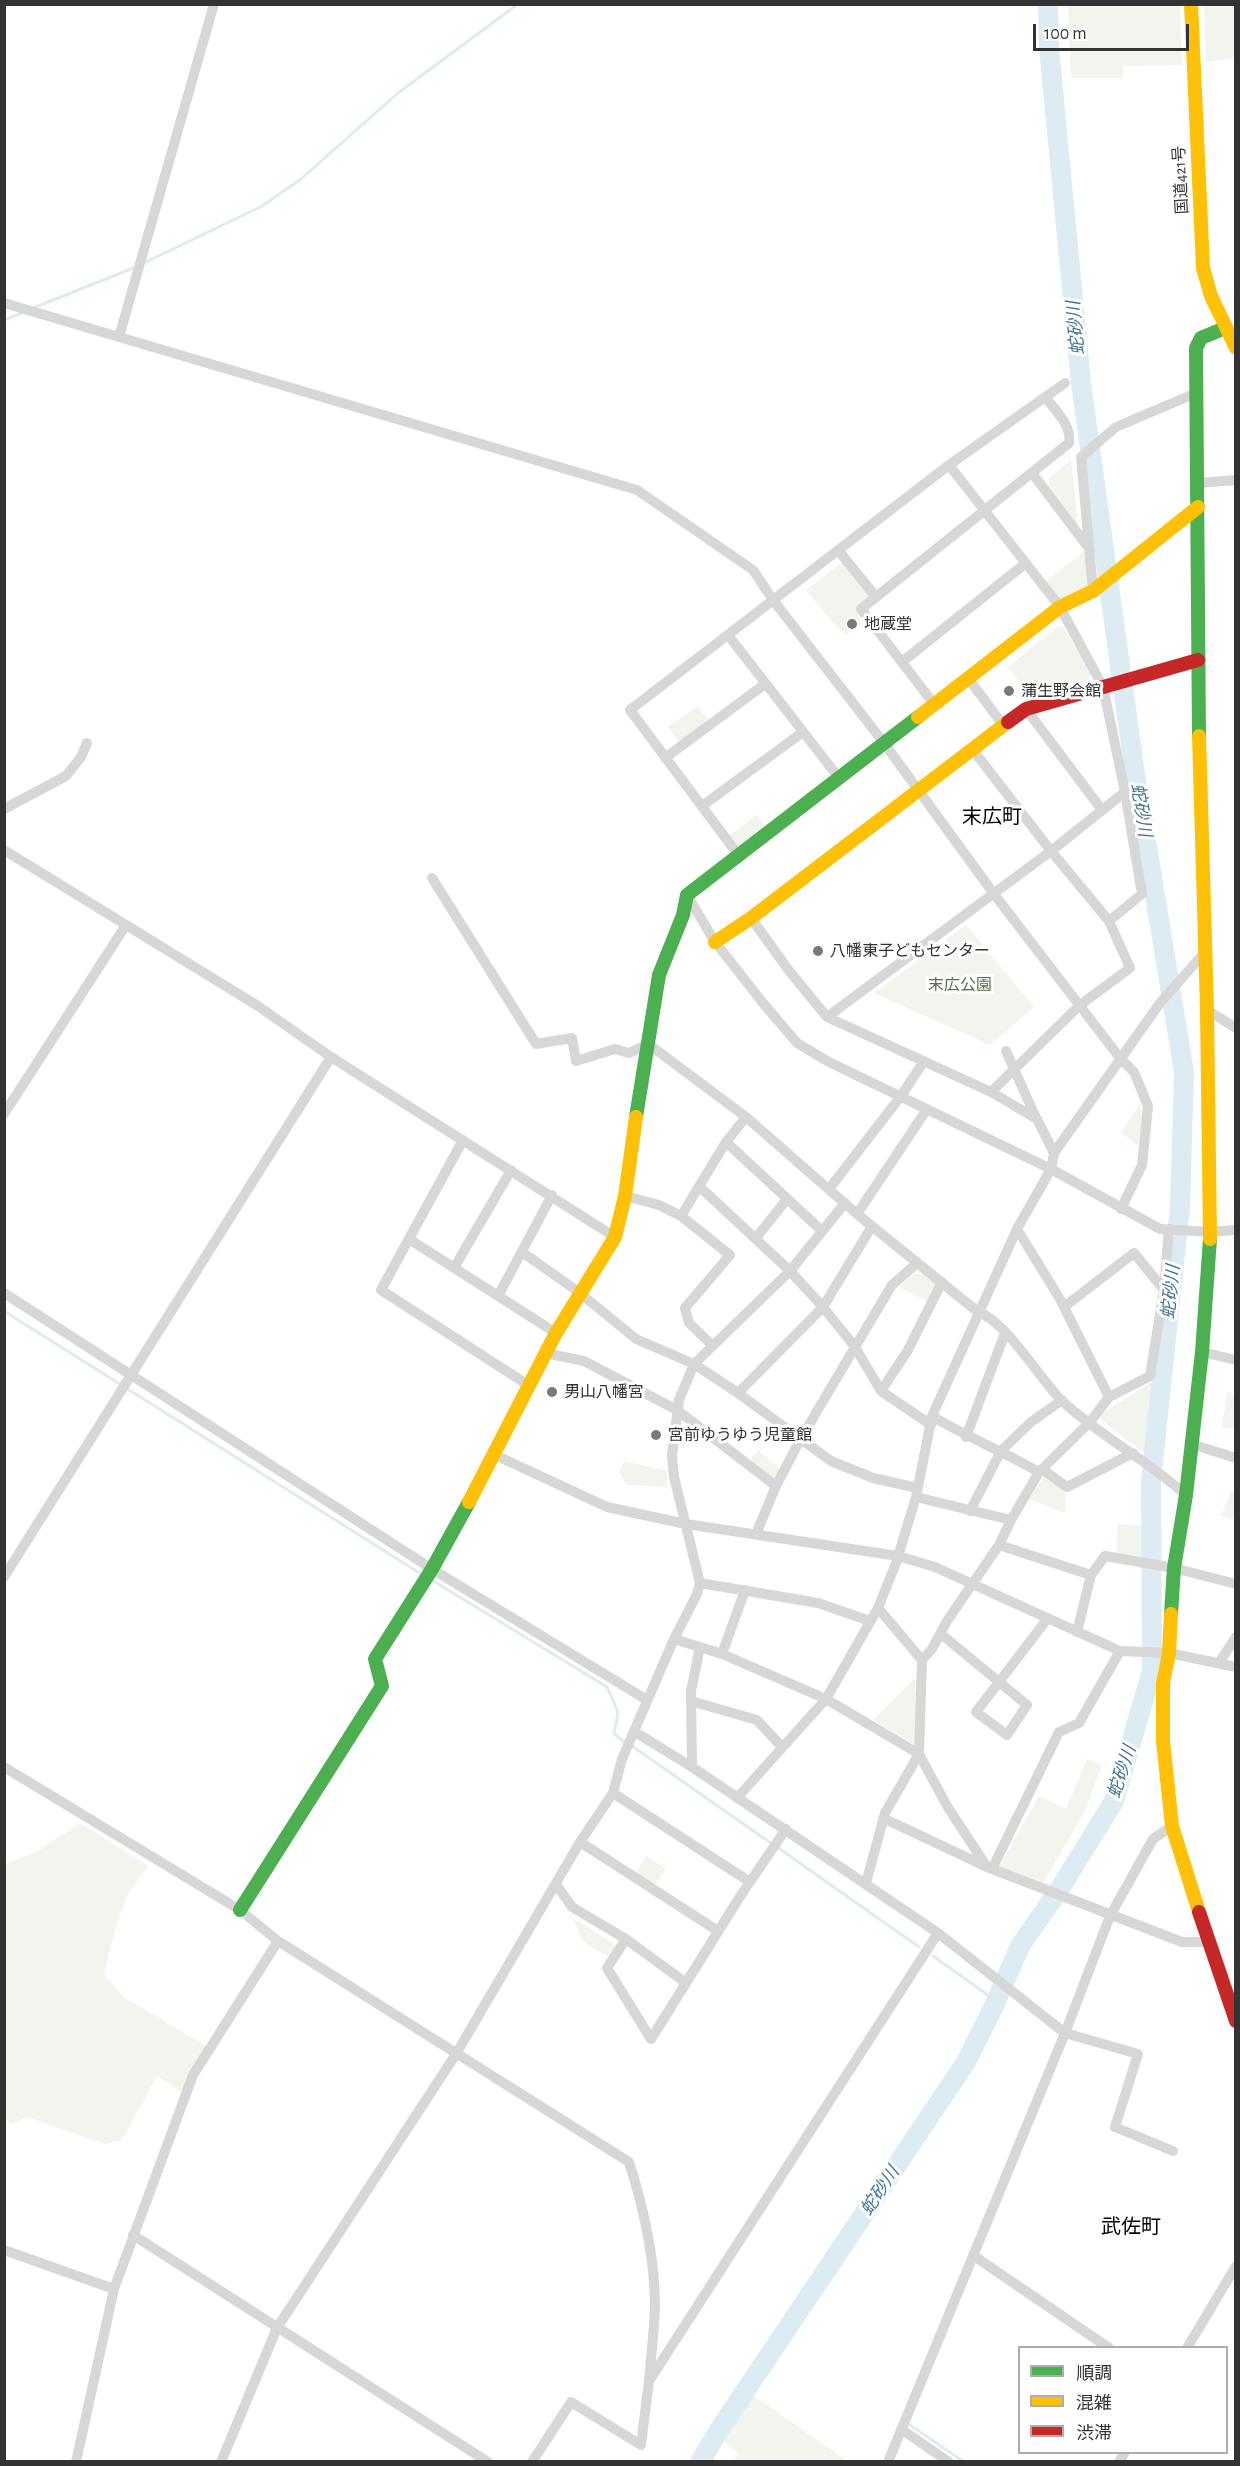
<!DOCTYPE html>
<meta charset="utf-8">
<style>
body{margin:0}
#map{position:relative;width:1240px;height:2466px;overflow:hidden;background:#fff;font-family:"Alegreya Sans","Noto Sans JP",sans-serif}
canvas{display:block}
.frame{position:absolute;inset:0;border:6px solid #333;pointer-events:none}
.legend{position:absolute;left:1018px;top:2346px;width:210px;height:108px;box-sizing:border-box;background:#fff;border:2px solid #adadad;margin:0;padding:8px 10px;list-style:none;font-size:18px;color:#333}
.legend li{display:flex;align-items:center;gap:12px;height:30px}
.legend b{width:30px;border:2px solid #adadad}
.scale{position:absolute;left:1033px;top:24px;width:156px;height:27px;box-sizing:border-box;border:3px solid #333;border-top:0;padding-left:8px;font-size:18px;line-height:21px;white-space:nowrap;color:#333;-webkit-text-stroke:4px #fff;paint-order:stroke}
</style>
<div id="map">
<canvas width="1240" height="2466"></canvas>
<div class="frame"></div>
<ul class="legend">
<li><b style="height:8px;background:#4caf50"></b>順調</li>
<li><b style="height:8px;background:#ffc107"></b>混雑</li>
<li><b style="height:8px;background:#c62828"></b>渋滞</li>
</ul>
<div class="scale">100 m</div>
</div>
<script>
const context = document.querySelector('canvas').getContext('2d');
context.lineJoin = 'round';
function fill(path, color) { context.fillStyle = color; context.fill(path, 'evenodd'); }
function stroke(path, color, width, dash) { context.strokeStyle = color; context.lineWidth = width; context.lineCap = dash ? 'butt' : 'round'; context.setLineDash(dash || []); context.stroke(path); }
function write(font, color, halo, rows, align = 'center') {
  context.font = font + ' "Alegreya Sans","Noto Sans JP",sans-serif'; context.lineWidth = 6; context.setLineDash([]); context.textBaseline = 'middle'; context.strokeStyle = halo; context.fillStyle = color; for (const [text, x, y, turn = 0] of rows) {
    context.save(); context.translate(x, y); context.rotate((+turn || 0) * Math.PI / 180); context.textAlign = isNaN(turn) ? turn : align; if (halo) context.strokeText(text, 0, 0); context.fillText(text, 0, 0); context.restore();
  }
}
const green = new Path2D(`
 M1068,5H1180L1182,65L1123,66V78H1071Z
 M1204,5H1235V58L1206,62Z
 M1071,460L1078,526L1048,488L1049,478Z
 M1085,551L1088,581L1085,593L1062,604L1045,582Z
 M842,562L871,597L866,605L857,614L861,623L846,635L834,624L806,590Z
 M1059,626L1064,628L1091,673L1086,683L1032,700L1008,667Z
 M698,706L712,725L683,747L668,727Z
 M756,815L771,834L739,849L729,836Z
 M966,925L1034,1007L990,1045L874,993Z
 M1140,1104L1143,1114L1138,1146L1121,1132Z
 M913,1274H922L934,1279L936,1287L927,1301L899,1287Z
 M1152,1382L1147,1455L1101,1420L1102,1413Z
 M1227,1392L1235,1396V1429L1222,1427Z
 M759,1451L779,1468L778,1477L773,1480L752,1465V1456Z
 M624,1461L667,1471V1487L627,1485L619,1472Z
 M1047,1476L1066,1491L1065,1513L1029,1499L1043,1478Z
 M1231,1491L1235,1492V1520L1221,1516Z
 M1118,1524L1146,1526L1144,1557L1116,1555Z
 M915,1678L917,1738L915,1745L873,1720Z
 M1087,1759L1102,1765L1085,1811L1043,1883L999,1867L1039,1796L1066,1809Z
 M80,1823L148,1866L128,1894L116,1926L104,1974L122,1996L206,2046L182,2092L157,2076L122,2140L105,2144L27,2117L10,2124L5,2118V1864L36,1852Z
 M646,1856L666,1869L655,1885L636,1872Z
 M573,1918L616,1945L608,1957L583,1942Z
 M750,2393L847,2461H734L739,2453L721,2439Z`);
const stream = new Path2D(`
 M142,264L262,206L301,179L398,93L518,4
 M33,308L136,267
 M4,320L25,312
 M4,1311L421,1574
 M430,1579L607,1687L618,1712L614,1734L626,1743
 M632,1746L772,1844
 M777,1847L919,1947
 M933,1956L985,1993L995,2004
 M910,2425L964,2462`);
const river = new Path2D(`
 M700,2462L719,2430L966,2062L995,2004L1020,1946L1059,1890L1114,1801L1152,1671L1151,1481L1180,1207L1184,1072L1135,774L1081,383L1049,48L1048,4`);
const street = new Path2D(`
 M4,303L637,490L753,570L773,600L884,743L994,894L1120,1058L1134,1072L1148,1106L1142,1165L1121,1209
 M119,337L214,4
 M949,465L1060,607L1103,687L1125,792L1142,894L1109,921
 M1032,473L1088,547
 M1198,483L1236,480
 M838,550L876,597
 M1093,591L1081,457L1116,427L1196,393
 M728,635L839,778
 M902,662L1026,563
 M968,678L1003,725
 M934,704L861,609L1069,443C1072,426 1056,411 1046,398
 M1026,709L1102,810
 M973,750L1051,851L1109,921L1130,968L1080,1005L991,1092
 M665,758L765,684
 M702,806L803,732
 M4,809L66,776L81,757L87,743
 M4,850L258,1006L331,1057L615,1237
 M739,856L630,710L949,465L1065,383
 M432,878L536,1044L572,1038L576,1061L615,1049L629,1053L646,1045L651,1046L746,1117L857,1214L978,1312C1007,1322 1039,1378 1062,1401C1100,1436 1147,1460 1186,1495
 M687,895L715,942L763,1003L797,1043L829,1062L1051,1169L1160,1229L1210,1232L1236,1230
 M751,918L790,972L827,1017L991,1092L1037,1119L1054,1153
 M1207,1010L1236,1028
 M827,1017L1051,851L1125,792
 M1006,1051L1036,1118
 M4,1114L126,925
 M463,1140L381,1290L528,1385
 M726,1142L821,1230
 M700,1187L790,1271L823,1307L855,1347L881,1391L931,1425
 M829,1189L901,1096L924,1061
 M625,1196L659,1205L681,1216L730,1255L685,1308L689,1323L712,1345
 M857,1214L927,1109
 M681,1216L726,1142L746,1117
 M1017,1229L1060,1299L1109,1397
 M1169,1229L1164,1290L1150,1376L1109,1397L1090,1422L1039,1472L1011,1520L999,1545L947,1621L932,1649L922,1660L919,1754L947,1806L987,1867L1182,1942H1209
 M756,1238L787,1199
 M409,1239L556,1333
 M522,1252L580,1293L636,1339L694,1364L738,1393L831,1461L873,1478L917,1488
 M454,1268L511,1170
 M4,1293L432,1569L647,1700
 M498,1296L552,1195
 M1064,1307L1134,1253L1164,1290
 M1202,1352L1236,1360
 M545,1353L584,1361L677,1410L776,1486
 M881,1391L908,1350L942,1282
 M738,1393L823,1307L872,1226
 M932,1416C967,1437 1004,1452 1039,1472
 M966,1437L1005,1333
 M1191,1444L1236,1458
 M495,1455L607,1507L686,1524L898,1556L935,1567L1120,1651L1169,1653L1236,1667
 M1042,1469L1067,1487L1133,1453
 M916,1497L1011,1520
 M970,1511L1001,1451L1031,1422L1062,1400
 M756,1534L776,1486L800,1440L855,1347L892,1285L917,1263
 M999,1545L1091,1575
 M4,1577L331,1057
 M700,1583L818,1603L870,1621
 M878,1608L922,1660
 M1077,1632L1091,1575L1105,1556L1174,1568L1236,1584
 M941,1634L1027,1705L1007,1735L976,1712L1048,1618
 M674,1639L722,1654L826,1699L919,1754L885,1813L866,1883
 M722,1654L745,1590
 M1219,1663L1236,1637
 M691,1701L757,1720L782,1747
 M635,1732L692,1767L938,1933L1065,2033L1138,2054L1115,2127L1173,2151
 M4,1767L240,1910L278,1941L629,2162C644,2209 655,2257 655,2307C654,2332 651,2357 649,2381
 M692,1767L691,1691L700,1647
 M613,1793L750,1882
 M737,1798L826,1699L878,1608L896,1563L916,1497L932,1416L1017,1229L1051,1169L1054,1153L1160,1003L1205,952
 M883,1818L987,1867
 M580,1842L718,1931
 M992,1869L1059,1732L1079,1723L1120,1651
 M556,1884L572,1907L626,1939L686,1983
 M626,1939L607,1968L651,2039L739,1898L786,1829
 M133,2235L488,2462
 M4,2250L114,2289
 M974,2256L1109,2348
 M1187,2348L1236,2266
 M901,2429L949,2462
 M76,2462L114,2289L193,2075L278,1941
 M221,2462L277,2328L456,2054L580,1842L613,1793L622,1759L674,1639L697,1594L700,1583L674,1477L672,1455L679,1400L694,1364L790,1271L845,1203
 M532,2462L571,2402L641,2445L649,2381L938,1933
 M888,2462L1065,2033L1110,1916L1153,1839L1172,1826
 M1119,2462L1125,2452`);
const fast = new Path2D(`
 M1199,736L1196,348L1201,338L1225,328
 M636,1117L659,975L683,915L687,895L918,717
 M1171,1614L1174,1568L1186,1495L1202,1352L1210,1239
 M240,1910L382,1686L375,1659L432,1569L469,1502`);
const slow = new Path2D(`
 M1191,4L1203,268L1211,296L1236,348
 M918,717L1060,607L1093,591L1198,507
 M1199,736L1207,1010L1210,1239
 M715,942L751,918L1008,722
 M469,1502L556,1333L615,1237L625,1196L636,1117
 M1171,1614L1169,1653L1163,1683V1741L1172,1826L1199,1912`);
const jam = new Path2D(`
 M1008,722L1026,709L1198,660
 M1199,1912L1236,2021`);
const markers = [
 [852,624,6,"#7a7a7a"],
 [1009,691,6,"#7a7a7a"],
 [818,951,6,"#7a7a7a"],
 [552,1392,6,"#7a7a7a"],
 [656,1435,6,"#7a7a7a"]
];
const streetNames = [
 ["国道421号",1181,180,-93]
];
const poiNames = [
 ["地蔵堂",864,624],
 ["蒲生野会館",1021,691],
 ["八幡東子どもセンター",830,951],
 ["男山八幡宮",564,1392],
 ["宮前ゆうゆう児童館",668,1435]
];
const parkNames = [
 ["末広公園",960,985]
];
const waterNames = [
 ["蛇砂川",1076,328,-95],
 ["蛇砂川",1141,810,81],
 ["蛇砂川",1171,1292,-84],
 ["蛇砂川",1122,1772,-72],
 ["蛇砂川",880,2191,-56]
];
const quarterNames = [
 ["末広町",992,817],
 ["武佐町",1131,2227]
];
fill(green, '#f1f5ed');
stroke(stream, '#ddebf3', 3);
stroke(river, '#ddebf3', 20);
stroke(street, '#d7d7d7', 10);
stroke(fast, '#4caf50', 14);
stroke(slow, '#ffc107', 14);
stroke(jam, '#c62828', 14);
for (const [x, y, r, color] of markers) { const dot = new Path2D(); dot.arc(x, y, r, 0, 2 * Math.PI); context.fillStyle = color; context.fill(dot); stroke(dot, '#fff', 2); }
write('16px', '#333', '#fff', streetNames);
write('16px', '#333', '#fff', poiNames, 'left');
write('16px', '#56703f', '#fff', parkNames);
write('italic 18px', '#3f7597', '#fff', waterNames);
write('20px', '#000', '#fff', quarterNames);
</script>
